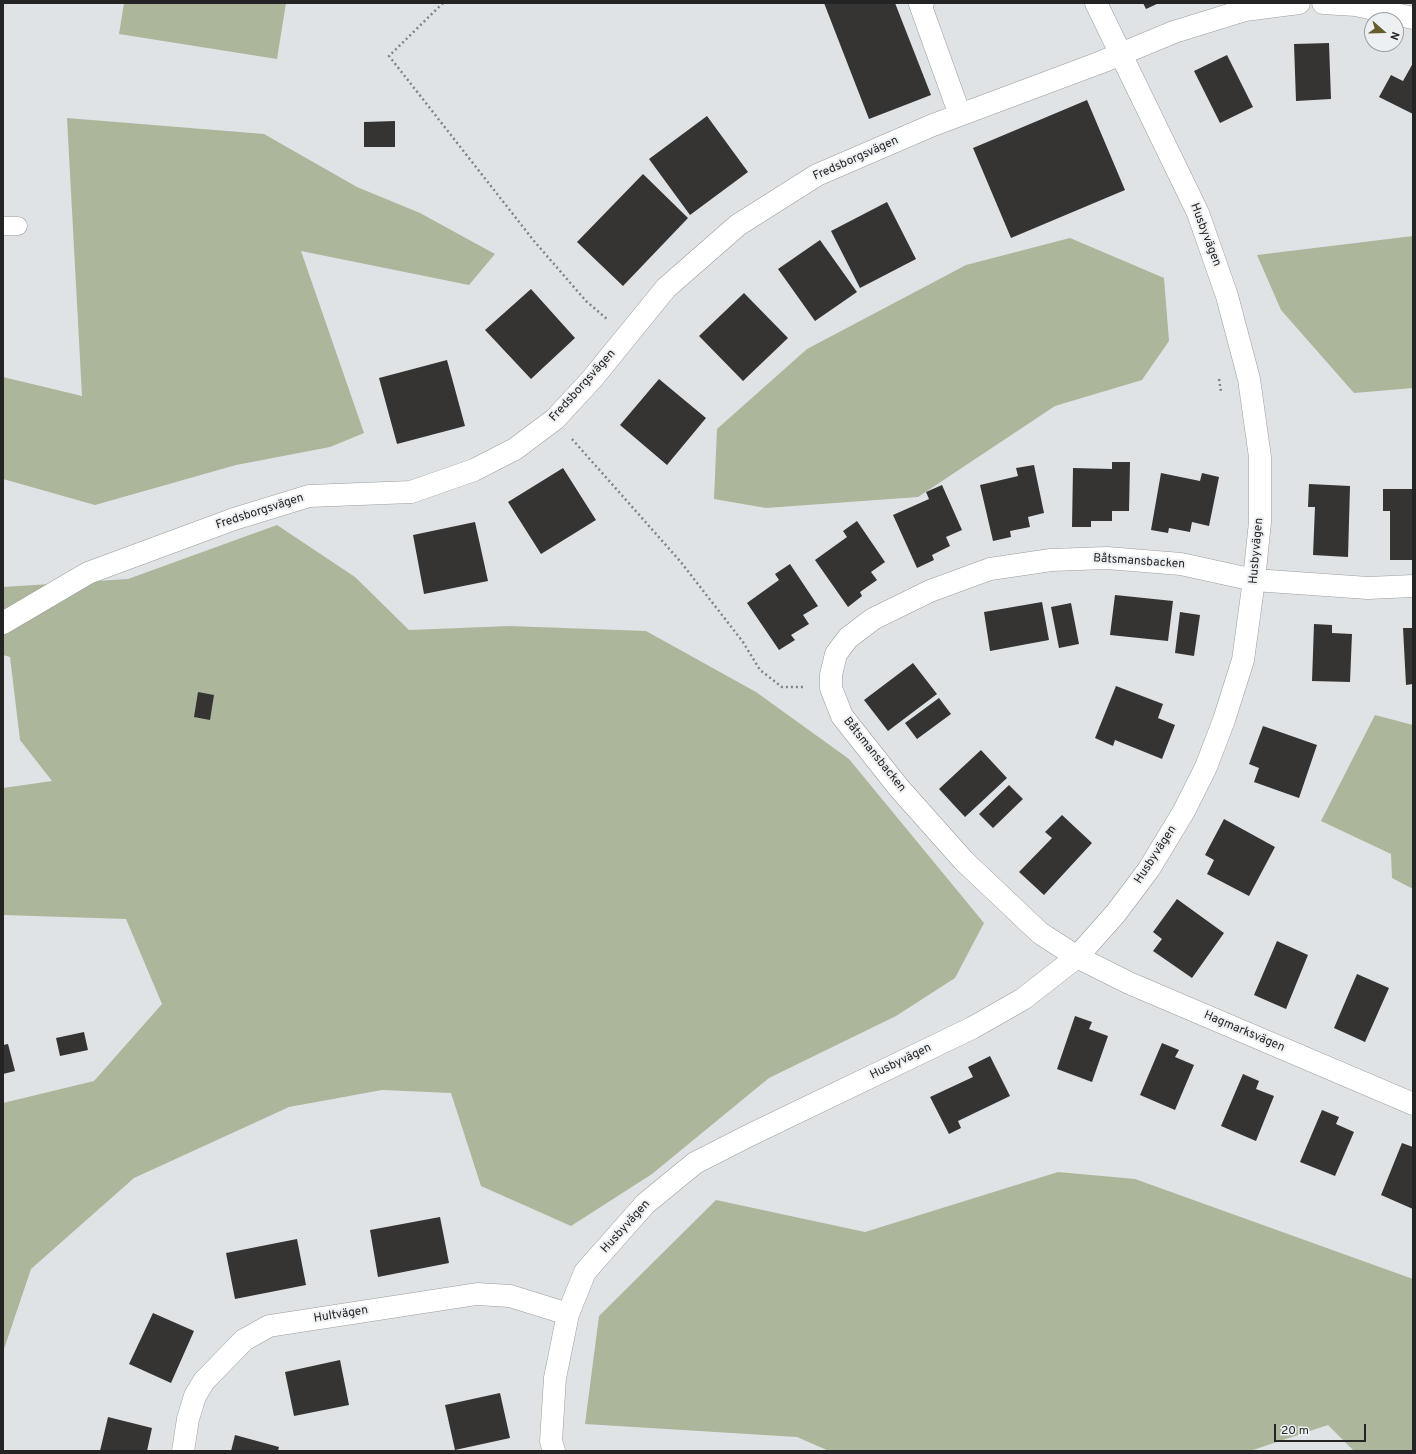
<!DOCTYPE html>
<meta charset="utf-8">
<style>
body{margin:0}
#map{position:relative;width:1416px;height:1454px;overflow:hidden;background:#e0e3e5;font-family:Overpass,sans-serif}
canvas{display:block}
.frame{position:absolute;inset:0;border:4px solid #242425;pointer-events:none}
.north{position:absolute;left:1364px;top:12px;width:40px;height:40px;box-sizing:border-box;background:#edf0f2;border:1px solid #9d9ea0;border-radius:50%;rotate:110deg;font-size:11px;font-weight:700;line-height:16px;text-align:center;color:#242425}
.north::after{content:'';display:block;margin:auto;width:14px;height:18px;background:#665d2a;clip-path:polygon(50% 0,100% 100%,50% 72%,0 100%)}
.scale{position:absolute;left:1274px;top:1424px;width:92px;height:18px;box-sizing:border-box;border:2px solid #242425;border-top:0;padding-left:5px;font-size:12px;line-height:14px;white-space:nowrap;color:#242425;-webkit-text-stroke:3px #edf0f2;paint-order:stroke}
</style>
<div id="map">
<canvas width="1416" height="1454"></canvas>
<div class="frame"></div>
<div class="north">N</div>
<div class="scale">20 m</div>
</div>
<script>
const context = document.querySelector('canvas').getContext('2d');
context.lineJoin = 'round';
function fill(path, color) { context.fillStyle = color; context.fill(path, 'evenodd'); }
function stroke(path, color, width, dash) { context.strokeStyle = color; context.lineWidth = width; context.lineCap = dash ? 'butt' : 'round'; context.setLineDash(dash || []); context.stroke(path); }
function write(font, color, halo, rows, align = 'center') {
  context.font = font + ' Overpass,sans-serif'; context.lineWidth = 4; context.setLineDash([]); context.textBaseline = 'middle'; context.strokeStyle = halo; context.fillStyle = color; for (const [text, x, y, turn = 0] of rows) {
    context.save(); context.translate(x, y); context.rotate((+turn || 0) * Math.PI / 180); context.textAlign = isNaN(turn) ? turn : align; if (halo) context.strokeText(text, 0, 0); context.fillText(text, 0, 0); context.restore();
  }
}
const green = new Path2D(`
 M124,3H286L277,59L119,34Z
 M67,118L264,134L357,187L420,213L495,254L469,285L301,251L364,433L330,447L236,465L95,505L3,479V377L82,396Z
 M1413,236V388L1354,393L1281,310L1257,255Z
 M1070,238L1164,278L1169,341L1142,380L1055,406L918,497L766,508L714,499L717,429L807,349L966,265Z
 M277,525L355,577L409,630L510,626L646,631L756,692L849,759L984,923L955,978L896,1016L769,1078L652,1174L571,1226L481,1186L451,1093L382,1090L289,1107L134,1178L31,1269L3,1352V1103L94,1081L162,1004L126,919L3,915V788L52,781L20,740L10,657L3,655V587L128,579Z
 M1375,715L1413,725V889L1392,878L1391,854L1321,821Z
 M1058,1172L1135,1179L1413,1279V1451H1354L1328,1425L1250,1451H829L797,1437L585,1424L599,1316L716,1200L865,1232Z`);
const building = new Path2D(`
 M824,3H895L931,95L869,119Z
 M1143,3H1159L1146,9Z
 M1329,43L1331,99L1296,101L1294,44Z
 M1227,55L1253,107L1220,123L1194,71Z
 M1413,63V114L1379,97L1391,75L1403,81Z
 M1087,100L1125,190L1011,238L973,148Z
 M707,116L748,172L690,215L649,159Z
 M395,121V147H364V122Z
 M643,174L688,218L623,286L577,242Z
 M887,202L916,259L860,288L831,231Z
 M820,240L857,292L815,321L778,269Z
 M531,289L575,338L531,379L485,330Z
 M744,293L788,338L743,381L699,336Z
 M447,360L465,426L397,444L379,378Z
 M659,379L706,418L667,465L620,425Z
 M1112,462H1130L1129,511H1112V521H1091V527H1072L1073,468L1112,469Z
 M1034,465L1044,513L1028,517L1030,527L1010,531L1011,537L993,541L980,485L1018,476L1016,468Z
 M563,468L596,520L541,554L508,502Z
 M1161,473L1200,481L1202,473L1219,477L1209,526L1192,522L1190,532L1169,528L1168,533L1151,530Z
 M1309,484L1350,486L1348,557L1313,555L1315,507H1308Z
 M942,485L962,530L946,537L950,546L932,555L934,560L917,568L893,515L929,499L926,492Z
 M1383,489H1413V560H1390V511H1383Z
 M857,521L885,562L871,572L877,580L860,592L862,596L848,607L815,560L847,537L843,531Z
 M475,522L488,581L424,594L413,535Z
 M790,564L818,606L803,615L809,624L791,635L795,640L779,650L747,603L779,580L775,574Z
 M1115,595L1173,601L1168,641L1110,635Z
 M1042,602L1049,640L990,651L984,612Z
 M1071,603L1079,644L1059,648L1051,607Z
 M1180,612L1200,615L1194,656L1175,653Z
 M1314,624L1332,625V633L1352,634L1350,682L1312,681Z
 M1403,628H1413V684L1406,685Z
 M913,663L937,694L888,731L864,700Z
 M1116,686L1163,704L1158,718L1175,725L1162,759L1115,740L1113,746L1095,738Z
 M198,692L214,695L210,720L194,717Z
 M939,698L951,714L917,739L905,723Z
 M1263,726L1317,745L1299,798L1254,782L1259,768L1249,764Z
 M981,750L1007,778L965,817L939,789Z
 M1009,785L1023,799L993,828L979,814Z
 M1062,815L1092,843L1044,895L1019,872L1052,838L1045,832Z
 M1224,819L1275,847L1249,896L1207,874L1214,860L1205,855Z
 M1177,899L1224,933L1192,978L1153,951L1162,939L1153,932Z
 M1277,941L1308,955L1286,1009L1254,995Z
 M1357,974L1389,988L1365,1042L1334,1028Z
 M1075,1016L1092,1022L1089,1029L1108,1036L1092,1082L1057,1069Z
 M84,1032L88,1050L60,1056L56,1038Z
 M1162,1043L1179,1050L1175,1057L1194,1065L1175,1110L1140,1095Z
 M8,1044L15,1071L3,1074V1045Z
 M990,1056L1010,1096L958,1121L961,1128L949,1134L930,1097L973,1077L968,1067Z
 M1243,1074L1259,1081L1256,1089L1274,1096L1256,1141L1221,1126Z
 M1322,1110L1339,1117L1336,1124L1354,1132L1335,1176L1300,1162Z
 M1402,1143L1413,1147V1209L1381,1195Z
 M440,1217L449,1263L378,1277L370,1230Z
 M297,1239L306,1285L235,1299L226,1253Z
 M153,1313L194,1331L171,1383L129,1364Z
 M340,1360L349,1405L294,1416L285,1372Z
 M500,1393L510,1438L455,1450L445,1405Z
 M108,1417L152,1428L147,1451H100Z
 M235,1435L279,1447L278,1451H231Z`);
const path = new Path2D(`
 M443,3L389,56L534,241L586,301L607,319
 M1219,379L1221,392
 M572,439L680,561L743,642L760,670L782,687H803`);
const lane = new Path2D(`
 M3,226H18`);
const street = new Path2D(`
 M923,3L920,4L960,115
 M1323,3L1356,5L1413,18
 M1413,586L1368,588L1254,580L1181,564L1107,558L1051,560L990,569L930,591L873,619L848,638L836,654L831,675V688L842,716L899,788L964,861L1040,933L1077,957L1129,983L1413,1104
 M3,623L88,573L234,519L309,496L411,492L474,470L515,449L555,419L592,379L666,288L738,225L817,175L933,125L1099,63L1174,32L1245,10L1299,3
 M183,1451L188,1419L195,1396L204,1381L244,1340L269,1326L477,1294L510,1296L568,1314
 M554,1451L551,1441L555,1378L568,1314L585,1272L645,1204L695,1163L750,1135L972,1028L1023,999L1077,957L1116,913L1149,869L1184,811L1206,767L1224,720L1243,660L1254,580L1260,522V457L1249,379L1227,296L1198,213L1096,3`);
const streetNames = [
 ["Fredsborgsvägen",856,159,-24],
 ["Husbyvägen",1205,235,69],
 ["Fredsborgsvägen",583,386,-48],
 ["Fredsborgsvägen",260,512,-18],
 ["Husbyvägen",1257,551,-85],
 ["Båtsmansbacken",1139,562,4],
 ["Båtsmansbacken",874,755,51],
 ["Husbyvägen",1156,855,-57],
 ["Hagmarksvägen",1244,1032,23],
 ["Husbyvägen",901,1062,-26],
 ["Husbyvägen",626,1227,-48],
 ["Hultvägen",341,1315,-9]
];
fill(green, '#abb69b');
fill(building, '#353432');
stroke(lane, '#9a9c9e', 19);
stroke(street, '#9a9c9e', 23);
stroke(path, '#808283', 2.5, [2, 3]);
stroke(lane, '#fff', 18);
stroke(street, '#fff', 22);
write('12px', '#242425', '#edf0f2', streetNames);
</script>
